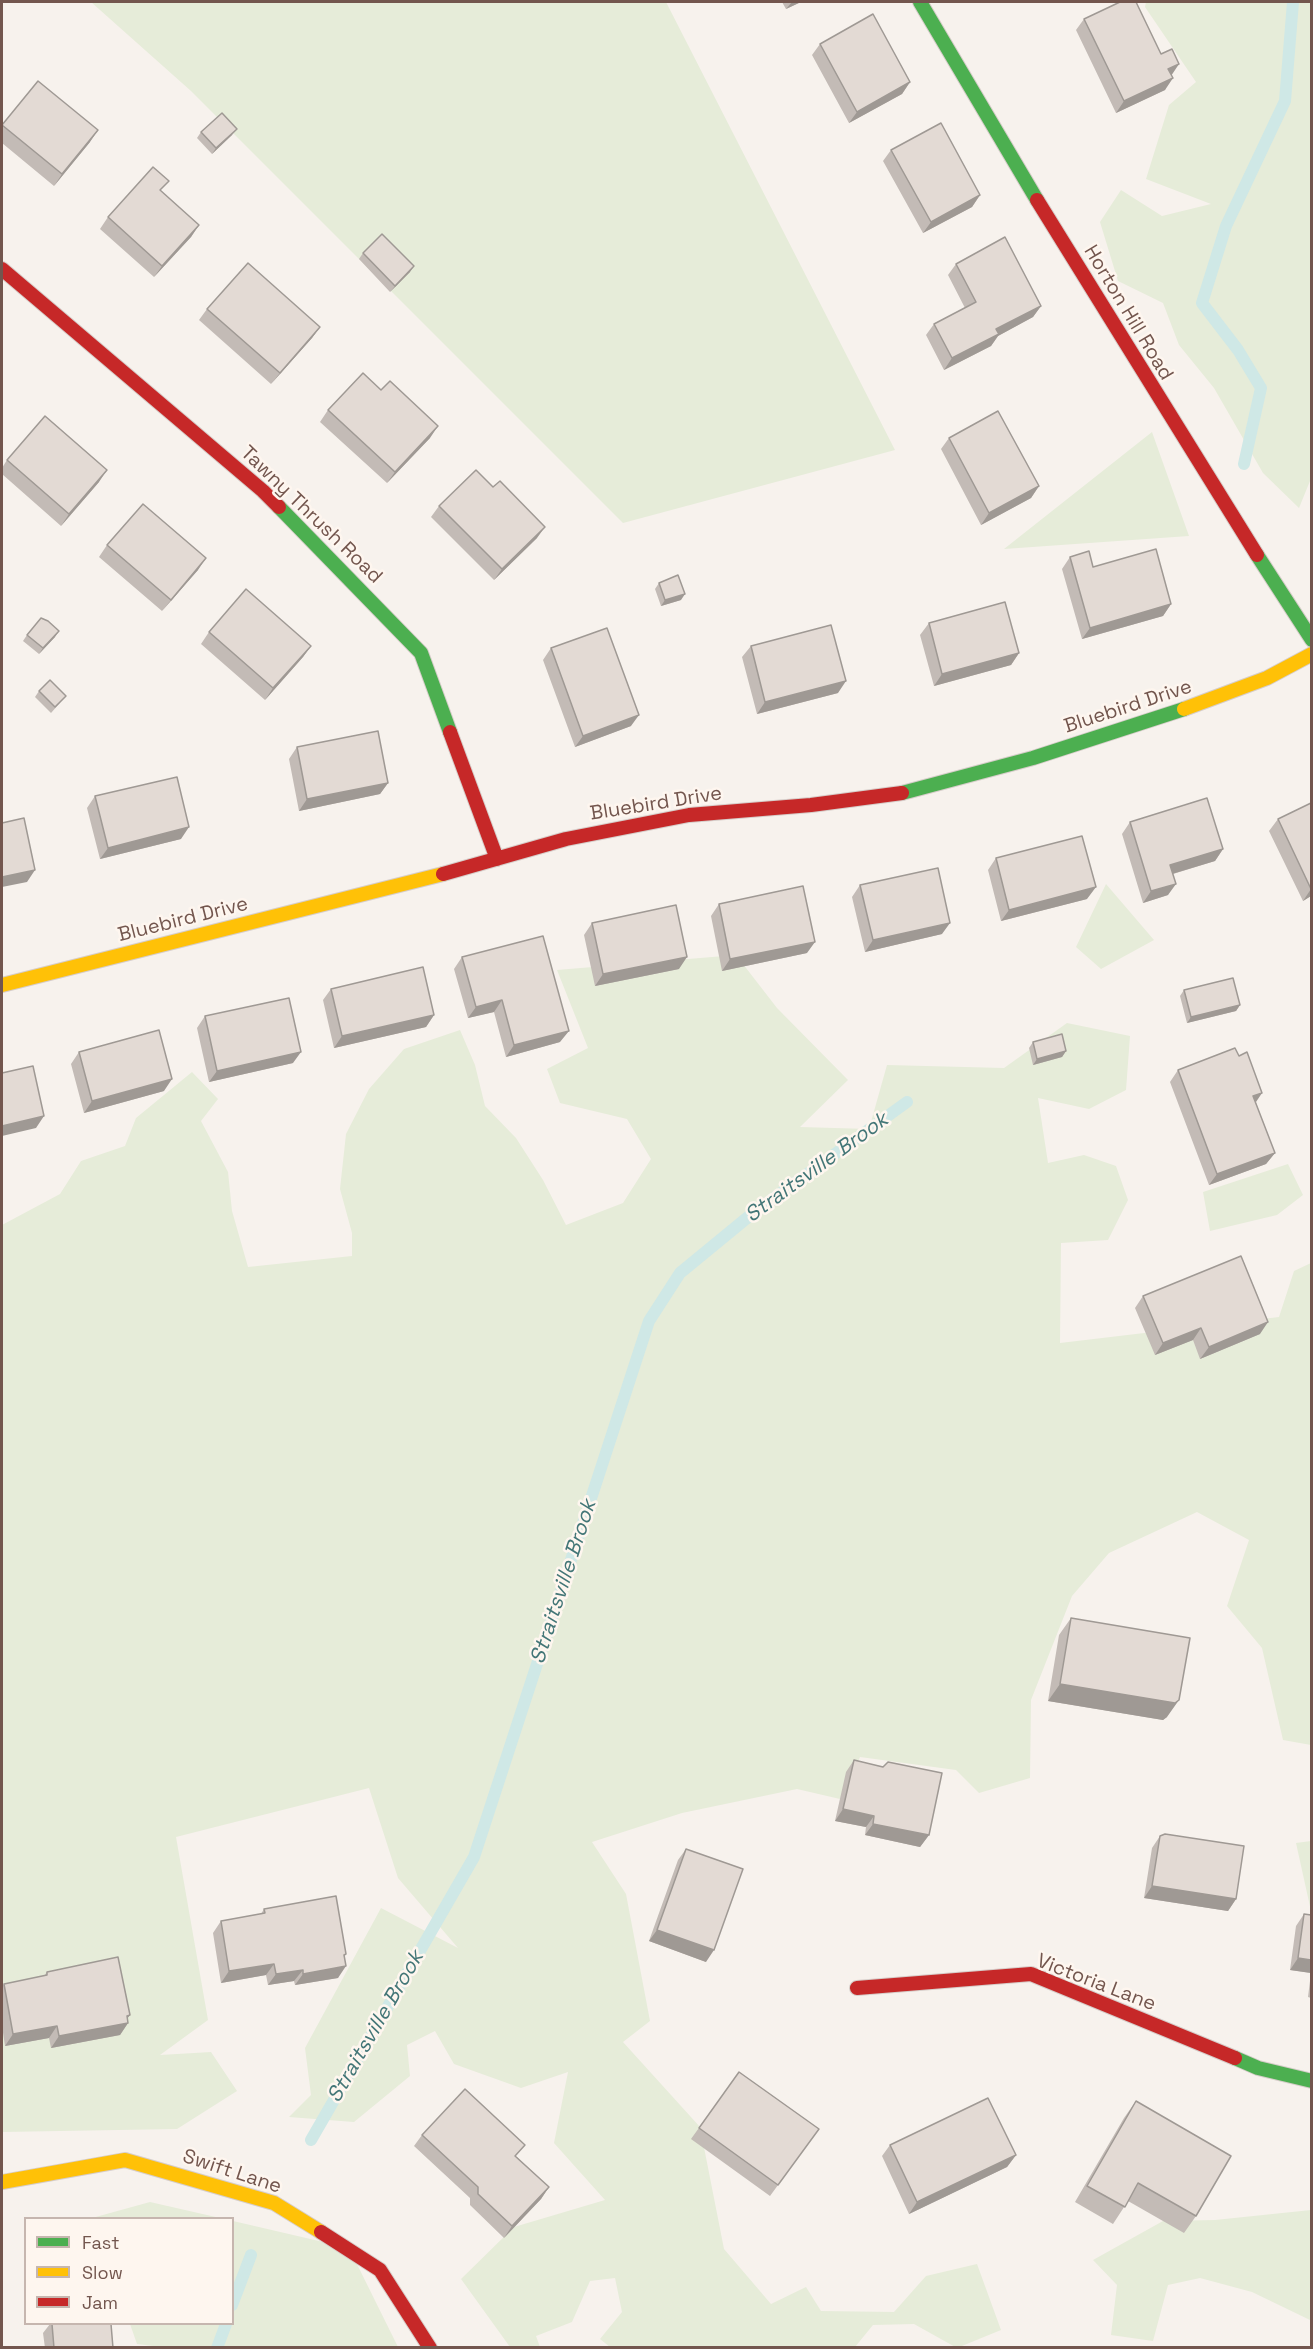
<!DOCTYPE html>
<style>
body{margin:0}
#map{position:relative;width:1313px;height:2349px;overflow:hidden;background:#f7f2ed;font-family:"Space Grotesk",sans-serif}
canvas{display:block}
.frame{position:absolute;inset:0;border:3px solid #73564e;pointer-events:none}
.legend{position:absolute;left:24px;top:2217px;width:210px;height:108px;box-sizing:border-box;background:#fef6ef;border:2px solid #c6b6af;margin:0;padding:8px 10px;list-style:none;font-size:18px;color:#73564e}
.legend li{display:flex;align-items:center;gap:12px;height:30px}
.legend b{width:30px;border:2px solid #c6b6af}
</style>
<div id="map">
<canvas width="1313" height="2349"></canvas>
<div class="frame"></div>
<ul class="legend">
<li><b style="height:8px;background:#4caf50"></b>Fast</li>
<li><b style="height:8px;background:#ffc107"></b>Slow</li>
<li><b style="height:8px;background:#c62828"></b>Jam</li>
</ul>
</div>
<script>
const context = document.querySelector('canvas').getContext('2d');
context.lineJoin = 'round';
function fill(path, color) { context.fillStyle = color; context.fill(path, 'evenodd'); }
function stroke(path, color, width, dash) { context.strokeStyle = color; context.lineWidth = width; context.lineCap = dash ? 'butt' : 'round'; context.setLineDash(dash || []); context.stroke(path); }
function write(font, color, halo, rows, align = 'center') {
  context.font = font + ' "Space Grotesk",sans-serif'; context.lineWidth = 5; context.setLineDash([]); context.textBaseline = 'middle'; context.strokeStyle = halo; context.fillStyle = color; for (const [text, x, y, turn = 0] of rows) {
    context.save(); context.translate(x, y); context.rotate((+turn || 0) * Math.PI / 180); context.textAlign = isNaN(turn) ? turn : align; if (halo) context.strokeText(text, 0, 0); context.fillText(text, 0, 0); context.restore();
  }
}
const green = new Path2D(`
 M91,2H666L895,450L623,523L191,91Z
 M1146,2H1311L1312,476L1299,508L1263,473L1214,388L1179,345L1163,303L1118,281L1100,222L1121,190L1162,216L1211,204L1146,179L1169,105L1196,82L1145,7Z
 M1152,432L1189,536L1004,549Z
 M1106,884L1154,940L1101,969L1076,947Z
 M736,955L777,1008L848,1080L800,1127L869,1129L887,1065L1004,1068L1067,1023L1130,1036L1126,1090L1089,1109L1038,1098L1048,1163L1084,1155L1116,1166L1128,1200L1108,1240L1061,1243L1060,1343L1279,1317L1294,1271L1311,1263V1745L1283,1740L1262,1648L1227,1606L1249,1540L1197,1512L1109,1553L1072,1596L1031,1700L1030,1778L979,1793L956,1770L860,1757L840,1799L797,1789L682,1813L592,1842L626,1894L650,2021L623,2042L700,2127L724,2249L771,2304L806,2287L821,2311L894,2312L926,2276L977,2264L1001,2330L957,2348L914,2324L873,2325L855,2347H823L822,2346L819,2348L610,2347L600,2339L622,2312L615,2278L590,2281L572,2322L536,2336L540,2347H510L461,2279L514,2227L605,2200L554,2143L568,2072L521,2088L454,2064L435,2031L407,2045L410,2076L354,2122L289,2117L311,2095L305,2048L381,1908L458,1948L398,1878L369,1788L176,1837L208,2020L160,2055L211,2052L237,2091L177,2129L2,2132V1225L60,1194L81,1161L125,1146L136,1118L192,1072L218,1099L201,1121L228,1172L232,1211L248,1267L352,1256V1233L340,1189L346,1134L369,1089L404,1049L460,1030L475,1065L485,1106L516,1138L543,1180L566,1225L623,1203L651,1159L627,1119L560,1103L547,1069L588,1048L557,970Z
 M1288,1164L1303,1195L1277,1215L1210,1231L1203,1192Z
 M1311,1841H1312L1311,1911L1296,1843Z
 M150,2202L220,2218H92Z
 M1311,2210L1310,2320L1252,2292L1200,2278L1168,2285L1153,2341L1111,2335L1117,2285L1093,2260L1163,2221L1215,2220Z
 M233,2221L349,2248L398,2347H161L137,2344L130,2324H232Z`);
const stream = new Path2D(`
 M1244,464L1261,388L1238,350L1202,303L1226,226L1285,101L1293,2
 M311,2140L474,1857L649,1321L680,1273L753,1213L907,1102
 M232,2305L251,2255
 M217,2348L226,2324`);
const fast = new Path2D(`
 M920,2L1037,200
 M279,507L421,653L450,732
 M1257,555L1312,640
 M902,793L1033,758L1184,709
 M1235,2058L1258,2068L1312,2081`);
const slow = new Path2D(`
 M1184,709L1267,678L1312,654
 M2,985L443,874
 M2,2182L125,2160L274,2203L321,2232`);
const jam = new Path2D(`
 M1037,200L1257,555
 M2,269L263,491L279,507
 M450,732L497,859
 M443,874L566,839L689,815L811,805L902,793
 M857,1988L1031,1974L1235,2058
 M321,2232L380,2270L430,2348`);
const wall = new Path2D(`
 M782,2H801L786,9Z
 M1084,19L1171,75L1165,90L1116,113L1076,30Z
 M820,44L910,82L902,94L849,123L812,55Z
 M38,81L90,142L54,186L2,143V126Z
 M201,132L232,135L212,154L197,138Z
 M891,150L980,195L972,207L923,233L883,161Z
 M161,191L199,225L191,237L154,277L100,229L108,217Z
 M363,253L410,272L390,292L359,259Z
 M956,264L1041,306L1033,317L998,336L991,346L944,370L926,335L934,324L965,308L948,275Z
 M207,309L320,327L312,338L271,384L199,320Z
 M328,410L430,438L387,483L320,422Z
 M949,438L1039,486L1031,498L981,525L941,449Z
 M7,460L99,482L61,526L2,474V468Z
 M439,506L537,538L494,580L431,517Z
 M107,545L198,570L162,611L99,557Z
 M1070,557L1093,567L1171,604L1163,616L1082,639L1062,569Z
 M659,583L681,600L661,606L655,589Z
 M929,623L1019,653L1011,665L934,686L920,635Z
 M209,632L311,646L303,657L265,700L201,644Z
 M27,635L55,637L39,654L23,641Z
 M751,646L838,693L757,714L742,657Z
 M551,648L631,726L575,747L543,660Z
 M39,691L66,696L51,713L35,697Z
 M297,747L388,783L380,794L299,811L289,759Z
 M95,796L181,839L100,859L87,808Z
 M1311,803V896L1303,901L1269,831L1278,819Z
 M1130,822L1223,849L1215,861L1173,874L1168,895L1143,903L1122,834Z
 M996,858L1087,899L1001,921L988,870Z
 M860,885L942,934L865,952L852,897Z
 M719,904L807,953L722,971L711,916Z
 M592,923L679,969L595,986L584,935Z
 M462,957L560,1042L506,1057L494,1012L468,1018L454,969Z
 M331,989L434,1015L426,1027L334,1048L323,1000Z
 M1184,990L1240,1005L1236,1011L1187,1023L1180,996Z
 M205,1016L293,1063L209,1082L197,1028Z
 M1033,1042L1066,1051L1062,1057L1033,1065L1029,1048Z
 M79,1052L164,1091L84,1113L71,1064Z
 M1178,1070L1256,1103L1275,1153L1266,1164L1209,1185L1170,1082Z
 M1143,1296L1260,1334L1200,1359L1193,1340L1155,1355L1135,1308Z
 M1071,1618L1167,1717L1163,1720L1048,1701L1059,1635Z
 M854,1760L883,1767L929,1835L920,1847L865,1835L866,1827L835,1821L846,1772Z
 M1160,1836L1236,1899L1228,1911L1144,1898L1152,1848Z
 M686,1849L706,1962L649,1941L678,1860Z
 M264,1909L346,1954L344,1957L338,1978L295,1985L294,1981L268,1985L266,1975L221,1983L213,1933L221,1921L261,1914Z
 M1304,1914L1311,1915V1998L1308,1997L1311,1973L1290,1970L1296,1926Z
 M47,1972L130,2015L127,2018L128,2023L120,2035L51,2048L49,2038L5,2046L2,2026V1987L4,1984L44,1976Z
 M739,2072L819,2129L770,2196L691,2139Z
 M1136,2101L1196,2216L1184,2233L1128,2201L1113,2224L1075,2202L1124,2118Z
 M422,2135L517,2157L549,2187L541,2199L504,2238L470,2205V2198L414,2146Z
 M890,2145L1016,2155L1007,2167L909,2214L882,2156Z
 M50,2324H111L113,2348H45L43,2333Z`);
const shadedWall = new Path2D(`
 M792,2H801L786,9Z
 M1179,64L1171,76L1168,69Z
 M1173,78L1165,90L1116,113L1124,101Z
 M910,82L902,94L849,123L857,112Z
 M237,129L232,135L212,154L216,148Z
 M98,130L90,142L54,186L62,174Z
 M980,195L972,207L923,233L931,222Z
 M199,225L191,237L154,277L162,266Z
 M414,266L410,272L390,292L395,286Z
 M1041,306L1033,317L998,336L991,346L944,370L952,358L996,329Z
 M320,327L312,338L271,384L280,373Z
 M438,426L430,438L387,483L395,472Z
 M107,470L99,482L61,526L69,514Z
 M1039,486L1031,498L981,525L989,513Z
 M545,527L537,538L494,580L502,569Z
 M206,558L198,570L162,611L171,600Z
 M685,594L681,600L661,606L665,600Z
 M1171,604L1163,616L1082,639L1090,628Z
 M59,631L55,637L39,654L43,648Z
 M311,646L303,657L265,700L273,688Z
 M1019,653L1011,665L934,686L942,674Z
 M846,681L838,693L757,714L765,702Z
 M639,715L631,726L575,747L583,736Z
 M388,783L380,794L299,811L307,799Z
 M189,827L181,839L100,859L108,848Z
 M1223,849L1215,861L1162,877L1170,865Z
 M35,870L27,882L2,887V877Z
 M1176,884L1168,895L1143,903L1151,891Z
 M1096,887L1087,899L1001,921L1009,910Z
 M1311,889V896L1303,901Z
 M950,923L942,934L865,952L873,940Z
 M815,942L807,953L722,971L730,959Z
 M687,957L679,969L595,986L603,974Z
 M502,1000L494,1012L468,1018L476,1007Z
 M1240,1005L1236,1011L1187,1023L1191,1017Z
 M434,1015L426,1027L334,1048L342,1036Z
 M569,1031L560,1042L506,1057L514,1045Z
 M1066,1051L1062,1057L1033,1065L1037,1059Z
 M301,1052L293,1063L209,1082L217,1071Z
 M172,1079L164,1091L84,1113L92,1101Z
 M1262,1093L1254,1105L1253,1096Z
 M44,1116L36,1128L2,1136V1126Z
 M1275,1153L1266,1164L1209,1185L1217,1174Z
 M1268,1322L1260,1334L1200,1359L1209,1347Z
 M1201,1328L1193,1340L1155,1355L1163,1343Z
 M1060,1684L1179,1700L1167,1717L1163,1720L1048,1701Z
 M843,1809L874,1816L866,1827L835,1821Z
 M873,1824L929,1835L920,1847L865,1835Z
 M1152,1886L1236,1899L1228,1911L1144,1898Z
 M657,1930L714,1950L706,1962L649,1941Z
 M1298,1958L1311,1960V1973L1290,1970Z
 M274,1964L266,1975L221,1983L229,1971Z
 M346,1966L338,1978L295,1985L303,1974Z
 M303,1970L294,1981L268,1985L276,1974Z
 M130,2015L123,2024L128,2023L120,2035L51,2048L59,2036Z
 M57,2026L49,2038L5,2046L13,2034Z
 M1016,2155L1007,2167L909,2214L917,2202Z
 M549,2187L541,2199L504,2238L512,2226Z`);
const building = new Path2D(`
 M1120,2H1136L1161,54L1172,49L1179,64L1168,69L1173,78L1124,101L1084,19Z
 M873,14L910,82L857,112L820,44Z
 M38,81L98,130L62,174L2,125Z
 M222,113L237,129L216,148L201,132Z
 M941,123L980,195L931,222L891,150Z
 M153,167L169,181L160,190L199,225L162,266L108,217Z
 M382,234L414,266L395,286L363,253Z
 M1005,237L1041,306L996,329L999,334L952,358L934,324L976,302L956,264Z
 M248,263L320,327L280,373L207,309Z
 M363,373L381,390L390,381L438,426L395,472L328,410Z
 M998,411L1039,486L989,513L949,438Z
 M45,416L107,470L69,514L7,460Z
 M476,470L493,487L500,481L545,527L502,569L439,506Z
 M143,504L206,558L171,600L107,545Z
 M1156,549L1171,604L1090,628L1070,557L1089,551L1093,567Z
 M678,575L685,594L665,600L659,583Z
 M246,589L311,646L273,688L209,632Z
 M1005,602L1019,653L942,674L929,623Z
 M41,618L48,621L59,631L43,648L27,635Z
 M831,625L846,681L765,702L751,646Z
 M607,628L639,715L583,736L551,648Z
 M50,680L66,696L55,707L39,691Z
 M378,731L388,783L307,799L297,747Z
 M177,777L189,827L108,848L95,796Z
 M1207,798L1223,849L1170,865L1176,884L1151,891L1130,822Z
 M1311,803V889L1278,819Z
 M24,818L35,870L2,877V823Z
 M1082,836L1096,887L1009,910L996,858Z
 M938,868L950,923L873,940L860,885Z
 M803,886L815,942L730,959L719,904Z
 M676,905L687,957L603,974L592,923Z
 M543,936L569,1031L514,1045L502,1000L476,1007L462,957Z
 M423,967L434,1015L342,1036L331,989Z
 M1233,978L1240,1005L1191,1017L1184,990Z
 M289,998L301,1052L217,1071L205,1016Z
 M159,1030L172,1079L92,1101L79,1052Z
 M1062,1034L1066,1051L1037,1059L1033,1042Z
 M1235,1048L1239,1056L1247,1052L1262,1093L1253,1096L1275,1153L1217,1174L1178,1070Z
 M33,1066L44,1116L2,1126V1073Z
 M1241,1256L1268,1322L1209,1347L1201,1328L1163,1343L1143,1296Z
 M1071,1618L1190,1638L1179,1700L1175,1703L1060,1684Z
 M854,1760L883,1767L888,1762L942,1773L929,1835L873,1824L874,1816L843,1809Z
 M1165,1834L1244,1846L1236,1899L1152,1886L1160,1836Z
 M686,1849L743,1869L714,1950L657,1930Z
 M336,1896L346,1954L344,1955L346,1966L303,1974V1970L276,1974L274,1964L229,1971L221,1921L265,1913L264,1909Z
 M1304,1914L1311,1915V1960L1298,1958Z
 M118,1957L130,2015L127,2016L128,2023L59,2036L57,2026L13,2034L4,1984L47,1975V1972Z
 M739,2072L819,2129L778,2185L699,2128Z
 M465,2089L525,2145L515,2156L549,2187L512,2226L478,2194V2187L422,2135Z
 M988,2098L1016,2155L917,2202L890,2145Z
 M1136,2101L1231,2156L1196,2216L1138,2183L1125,2207L1087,2186Z
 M52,2324H111L113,2348H54Z`);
const streetNames = [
 ["Horton Hill Road",1128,313,59],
 ["Tawny Thrush Road",311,515,44],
 ["Bluebird Drive",1128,707,-18],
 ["Bluebird Drive",656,804,-9],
 ["Bluebird Drive",183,920,-14],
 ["Victoria Lane",1096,1983,21],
 ["Swift Lane",232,2172,18]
];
const waterNames = [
 ["Straitsville Brook",817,1168,-36],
 ["Straitsville Brook",564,1582,-72],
 ["Straitsville Brook",376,2027,-60]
];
fill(green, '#e6ecd9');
stroke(stream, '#cfe8e6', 12);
stroke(fast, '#d6cdc9', 16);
stroke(slow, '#d6cdc9', 16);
stroke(jam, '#d6cdc9', 16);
stroke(fast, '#4caf50', 14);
stroke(slow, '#ffc107', 14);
stroke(jam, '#c62828', 14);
fill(wall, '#c3bbb6');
fill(shadedWall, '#9f9994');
fill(building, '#e3dad4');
stroke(building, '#9f9994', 1.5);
write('20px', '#73564e', '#fef6ef', streetNames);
write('italic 21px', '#437677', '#fef6ef', waterNames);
</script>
